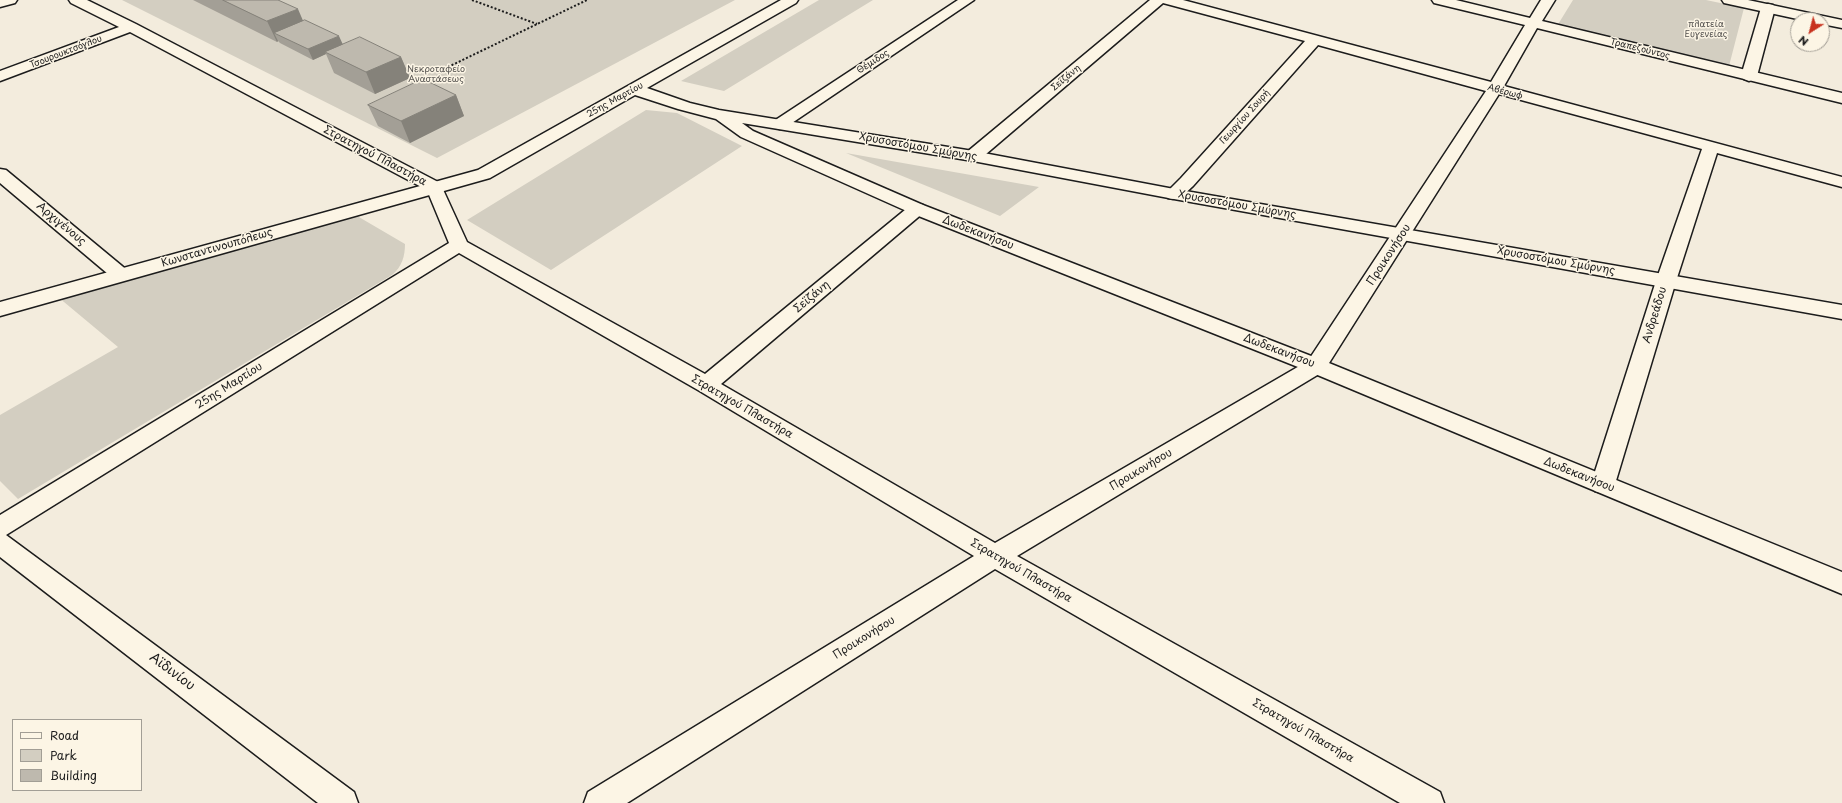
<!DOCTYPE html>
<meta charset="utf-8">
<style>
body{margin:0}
#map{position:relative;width:1842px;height:803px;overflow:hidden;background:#f3ecdd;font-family:"Playpen Sans",sans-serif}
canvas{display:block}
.legend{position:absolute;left:12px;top:719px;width:130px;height:72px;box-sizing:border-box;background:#fcf5e5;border:1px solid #a29e95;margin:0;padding:5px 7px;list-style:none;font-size:12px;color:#1c1c1c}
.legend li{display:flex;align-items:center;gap:8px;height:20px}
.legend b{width:20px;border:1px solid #a29e95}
.north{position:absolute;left:1790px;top:12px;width:40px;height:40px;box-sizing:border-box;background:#fcf5e5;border:1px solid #a29e95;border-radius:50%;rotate:216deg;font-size:11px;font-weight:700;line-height:16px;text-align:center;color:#1c1c1c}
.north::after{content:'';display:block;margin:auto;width:14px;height:18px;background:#c8321e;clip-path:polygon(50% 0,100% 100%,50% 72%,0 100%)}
</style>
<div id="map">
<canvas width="1842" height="803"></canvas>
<ul class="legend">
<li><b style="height:5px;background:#fcf5e5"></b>Road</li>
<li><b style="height:11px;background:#d3cec1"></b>Park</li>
<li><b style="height:11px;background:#beb9ae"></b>Building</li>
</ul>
<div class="north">N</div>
</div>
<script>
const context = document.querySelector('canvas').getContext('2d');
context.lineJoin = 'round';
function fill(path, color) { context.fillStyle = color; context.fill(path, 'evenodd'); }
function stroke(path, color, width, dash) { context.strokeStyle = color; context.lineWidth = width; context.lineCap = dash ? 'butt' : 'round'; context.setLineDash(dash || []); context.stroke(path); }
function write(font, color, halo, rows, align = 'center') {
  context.font = font + ' "Playpen Sans",sans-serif'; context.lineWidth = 3; context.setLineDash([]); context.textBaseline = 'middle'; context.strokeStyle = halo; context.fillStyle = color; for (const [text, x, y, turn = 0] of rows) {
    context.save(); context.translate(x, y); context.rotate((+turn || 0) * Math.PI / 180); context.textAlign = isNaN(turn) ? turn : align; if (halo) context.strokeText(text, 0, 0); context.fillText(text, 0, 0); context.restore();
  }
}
const green = new Path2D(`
 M122,0H735L437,158Z
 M819,0H873L724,91L681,81Z
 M1573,0H1706L1744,8L1729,66L1557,26Z
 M646,110L677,113L742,146L551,270L467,220Z
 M846,153L1039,187L1000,216Z
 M352,213L405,244C405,256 402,267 392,275L18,499L0,481V415L118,347L52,292Z`);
const path = new Path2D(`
 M472,0L537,24
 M448,67L587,0`);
const pedestrian = new Path2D(`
 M1768,4L1773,5L1775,8L1757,76L1754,79L1749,81L1744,79L1741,76L1761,8L1763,5Z`);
const minor = new Path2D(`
 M0,0H17L15,3L0,7Z
 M69,0H87L136,24L440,183L467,242L705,374L911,205L917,204L923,205L926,209L923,213L721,384L995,543L1308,361L1486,91L1318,45L1193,186C1185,193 1180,201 1168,198L1165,194L1181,178L1305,41L1163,3L979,160L973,161L967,160L965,156L967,152L1150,0H1183L1491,82L1525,25L1434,3L1432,0H1456L1530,18L1541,0H1555L1542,21L1842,93V103L1537,28L1504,86L1842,177V187L1717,153L1676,281L1615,484L1611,491L1603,493L1595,491L1591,484L1656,281L1702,149L1499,94L1324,371L1017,556L1440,792L1444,803H1400L995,569L627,803H584L588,792L974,556L698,390L459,253L6,535L354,792L358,803H318L0,557V515L449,243L427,190L130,32L0,81V71L119,27L71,3Z
 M958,0H974L786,127L780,129L774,127L772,124L774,121Z
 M1722,0H1748L1842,20V28L1822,24V20H1802L1724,3Z
 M0,169L6,170L128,271L131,275L128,279L121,281L114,279L0,183Z`);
const tertiary = new Path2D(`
 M781,0H798L796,3L647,88L690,103L719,110L973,151L1174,189L1842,305V319L1174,199L973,161L742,123L753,131L923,205L1324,361L1842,572V594L1308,371L911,213L741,137L716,119L678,109L635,95L490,178L0,316V302L478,170Z`);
const wall = new Path2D(`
 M193,0H278L303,21L343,45L401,57L410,78L375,94L334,73L326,54L313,60L280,43L278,41L277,42Z
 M456,95L464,116L410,143L378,126L368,105Z`);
const shadedWall = new Path2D(`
 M298,9L307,30L274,33L278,41L277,42L267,21Z
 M339,36L344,47L325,52L326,54L313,60L308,49Z
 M401,57L410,78L375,94L366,72Z
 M456,95L464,116L410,143L401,121Z`);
const building = new Path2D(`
 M223,0H278L298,9L267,21Z
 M305,20L339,36L308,49L274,33Z
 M360,37L401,57L366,72L325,52Z
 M423,79L456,95L401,121L368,105Z`);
const farParknames = [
 ["πλατεία",1706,25],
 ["Ευγενείας",1706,35],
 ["Νεκροταφείο",436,70],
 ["Αναστάσεως",436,80]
];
const farStreetnames = [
 ["Τραπεζούντος",1640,49,14],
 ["Τσουρουκτσόγλου",66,52,-21],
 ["Θέμιδος",873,62,-33],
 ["Σεϊζάνη",1066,78,-40],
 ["Αβέρωφ",1505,92,15],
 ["25ης Μαρτίου",615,100,-29],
 ["Γεωργίου Σουρή",1245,117,-48]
];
const streetNames = [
 ["Χρυσοστόμου Σμύρνης",918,147,10],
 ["Στρατηγού Πλαστήρα",375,156,28],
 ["Χρυσοστόμου Σμύρνης",1237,205,10],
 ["Αρχιγένους",61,224,40],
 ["Δωδεκανήσου",978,233,21],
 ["Κωνσταντινουπόλεως",217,248,-16],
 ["Προικονήσου",1389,255,-57],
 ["Χρυσοστόμου Σμύρνης",1556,261,10],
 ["Σεϊζάνη",812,297,-40],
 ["Ανδρεάδου",1655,315,-73],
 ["Δωδεκανήσου",1279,351,21],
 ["25ης Μαρτίου",229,386,-32],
 ["Στρατηγού Πλαστήρα",742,407,30],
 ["Προικονήσου",1141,470,-31],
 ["Δωδεκανήσου",1579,475,22],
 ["Στρατηγού Πλαστήρα",1021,571,30],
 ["Προικονήσου",864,638,-32],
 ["Στρατηγού Πλαστήρα",1303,731,30]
];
const nearStreetnames = [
 ["Αϊδινίου",172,672,37]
];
fill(green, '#d3cec1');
stroke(pedestrian, '#1c1c1c', 3);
stroke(minor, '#1c1c1c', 3);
stroke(tertiary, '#1c1c1c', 3);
stroke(path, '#1c1c1c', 2, [2, 2]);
fill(pedestrian, '#fcf5e5');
fill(minor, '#fcf5e5');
fill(tertiary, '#fcf5e5');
fill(wall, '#a39f96');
fill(shadedWall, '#85827a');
fill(building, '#beb9ae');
stroke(building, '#85827a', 1);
write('9px', '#53514e', '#fcf5e5', farParknames);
write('9px', '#1c1c1c', '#fcf5e5', farStreetnames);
write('11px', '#1c1c1c', '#fcf5e5', streetNames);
write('13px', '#1c1c1c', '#fcf5e5', nearStreetnames);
</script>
